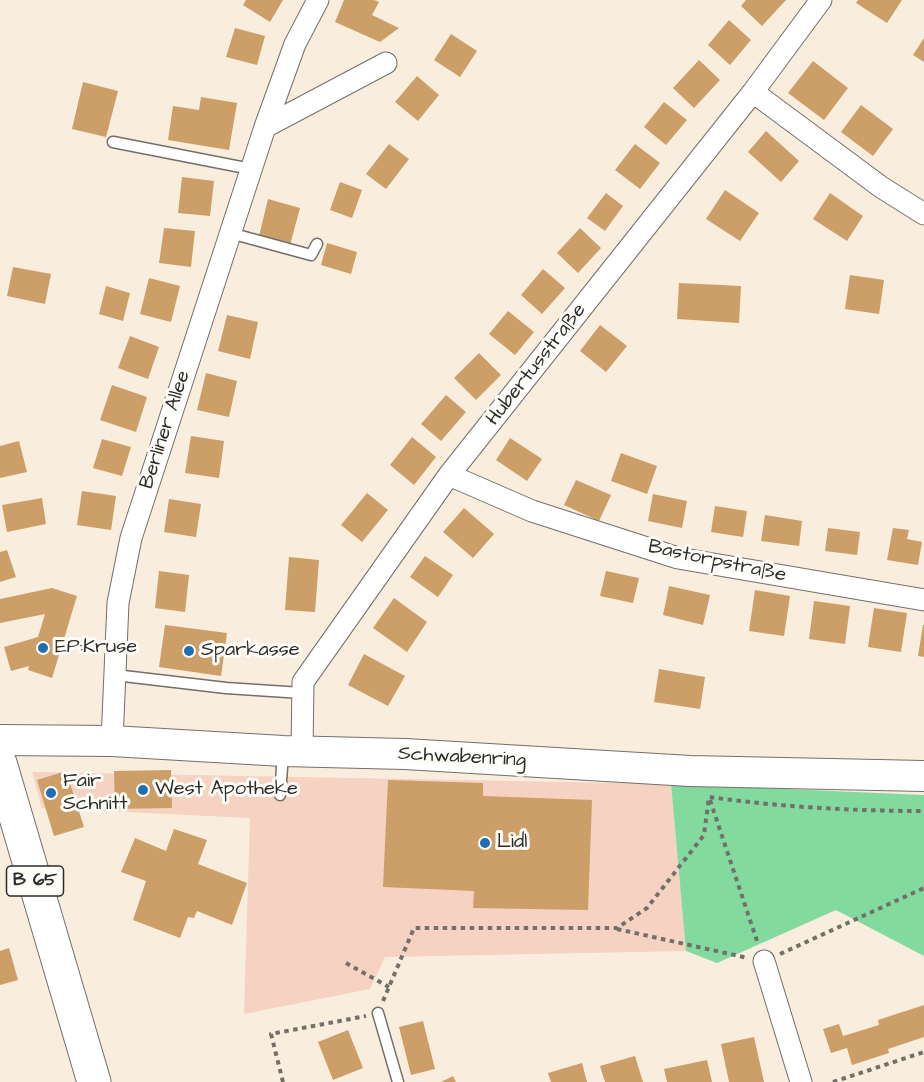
<!DOCTYPE html>
<meta charset="utf-8">
<style>
body{margin:0}
canvas{display:block;background:#f9eddd}
</style>
<canvas width="924" height="1082"></canvas>
<script>
const context = document.querySelector('canvas').getContext('2d');
context.lineJoin = 'round';
function fill(path, color) { context.fillStyle = color; context.fill(path, 'evenodd'); }
function stroke(path, color, width, dash) { context.strokeStyle = color; context.lineWidth = width; context.lineCap = dash ? 'butt' : 'round'; context.setLineDash(dash || []); context.stroke(path); }
function write(font, color, halo, rows, align = 'center') {
  context.font = font + ' "Architects Daughter",sans-serif'; context.lineWidth = 6; context.setLineDash([]); context.textBaseline = 'middle'; context.strokeStyle = halo; context.fillStyle = color; for (const [text, x, y, turn = 0] of rows) {
    context.save(); context.translate(x, y); context.rotate((+turn || 0) * Math.PI / 180); context.textAlign = isNaN(turn) ? turn : align; if (halo) context.strokeText(text, 0, 0); context.fillText(text, 0, 0); context.restore();
  }
}
const built = new Path2D(`
 M32,772L671,784L686,951L385,957L370,989L244,1014L250,818L42,808Z`);
const green = new Path2D(`
 M671,784L924,795V956L836,910L717,963L686,951Z`);
const building = new Path2D(`
 M246,0H283L270,22L243,5Z
 M344,0H374L379,2L372,15L399,28L380,42L335,22Z
 M746,0H786L762,26L741,6Z
 M858,0H902L887,23L856,3Z
 M729,20L751,40L730,65L708,45Z
 M235,28L265,36L257,65L226,57Z
 M451,34L477,51L460,77L434,60Z
 M924,38V62L913,55Z
 M699,60L720,80L694,108L673,88Z
 M813,61L848,88L824,120L788,93Z
 M417,76L439,95L418,121L395,102Z
 M83,82L118,91L106,137L72,129Z
 M201,97L237,103L229,150L168,140L173,106L199,110Z
 M664,102L687,120L666,145L644,127Z
 M861,105L893,129L873,156L841,132Z
 M766,131L799,161L781,182L748,152Z
 M389,144L409,159L386,189L366,174Z
 M635,144L660,163L640,189L615,170Z
 M182,177L214,181L210,216L178,213Z
 M340,182L362,190L352,218L330,210Z
 M725,190L759,213L740,241L706,219Z
 M606,193L623,206L605,231L587,218Z
 M830,193L863,216L847,241L813,219Z
 M268,199L300,208L290,245L259,236Z
 M164,228L195,231L191,267L159,263Z
 M580,228L601,248L578,273L557,253Z
 M327,243L357,252L351,274L321,265Z
 M13,267L51,274L45,304L7,296Z
 M543,269L565,288L542,314L521,295Z
 M850,275L884,280L879,314L845,309Z
 M149,278L180,286L171,322L140,314Z
 M679,283L741,286L739,323L677,319Z
 M106,286L130,293L123,321L99,314Z
 M508,311L534,332L515,355L489,334Z
 M227,315L258,322L250,359L218,351Z
 M600,325L627,346L606,372L580,351Z
 M130,336L159,347L148,379L118,368Z
 M479,353L501,375L476,400L454,378Z
 M206,373L237,381L229,417L197,410Z
 M112,385L147,397L136,432L100,420Z
 M446,395L466,412L441,441L421,424Z
 M191,436L224,441L219,478L185,473Z
 M412,437L436,457L414,485L390,465Z
 M510,438L542,459L527,481L496,460Z
 M102,439L131,447L122,476L93,468Z
 M19,441L27,472L0,478V446Z
 M621,453L657,466L647,494L611,481Z
 M576,480L611,495L599,521L564,505Z
 M82,491L116,496L111,530L77,525Z
 M367,493L388,510L362,542L341,525Z
 M653,494L687,501L682,528L648,521Z
 M42,498L46,524L7,532L2,505Z
 M169,499L201,504L196,537L164,532Z
 M715,506L747,511L743,537L711,532Z
 M464,508L494,534L473,558L443,532Z
 M765,515L802,521L799,546L761,541Z
 M828,528L860,532L857,555L825,551Z
 M893,528L909,530L907,539L922,542L918,565L887,560Z
 M7,550L16,577L0,582V552Z
 M425,556L453,575L438,597L410,577Z
 M289,557L319,560L315,612L285,610Z
 M159,571L189,575L185,612L155,608Z
 M606,571L639,578L633,603L600,596Z
 M669,586L710,595L703,625L663,615Z
 M52,588L77,596L52,678L28,670L29,666L11,671L4,647L38,637L45,614L0,623V599Z
 M755,590L790,596L784,636L749,631Z
 M394,598L427,622L407,652L373,628Z
 M814,601L850,606L845,644L809,639Z
 M874,608L907,613L901,652L868,647Z
 M165,625L227,633L221,676L159,667Z
 M923,625H924V657L918,656Z
 M364,654L405,676L388,706L348,685Z
 M659,669L705,677L700,709L654,702Z
 M171,770L172,808L115,809L114,771Z
 M66,771L84,827L54,836L37,780Z
 M388,780L483,783V796L592,800L588,910L473,908L474,891L383,887Z
 M174,829L207,840L198,864L247,883L232,925L197,911L194,918L188,917L180,938L133,920L146,881L121,872L135,838L166,851Z
 M9,948L18,980L0,985V951Z
 M924,1005V1037L888,1049L889,1053L852,1065L847,1048L831,1053L823,1029L839,1024L843,1036L879,1025L878,1020Z
 M423,1021L435,1069L411,1075L399,1027Z
 M348,1030L363,1068L333,1080L318,1042Z
 M754,1037L764,1082H729L721,1044Z
 M635,1056L643,1082H605L600,1066Z
 M707,1060L712,1082H667L664,1069Z
 M582,1063L587,1082H551L548,1073Z
 M453,1076L456,1082H441Z`);
const path = new Path2D(`
 M710,800L758,944
 M617,929L748,958
 M780,954L924,888
 M346,963L389,987
 M383,1001L414,928H617L647,908L704,835L709,797C781,807 852,811 924,811
 M283,1082L271,1034L366,1016
 M833,1082L924,1052`);
const lane = new Path2D(`
 M113,142L251,169
 M230,233L311,255L317,244
 M115,675L226,688L302,693
 M280,795L283,754
 M378,1013L398,1082`);
const street = new Path2D(`
 M753,92L881,187L924,214
 M265,127L386,63
 M449,475L532,511L678,558L924,600
 M112,741L118,603L131,538L265,127L295,44L318,0
 M302,751L303,682L449,475L753,92L821,0
 M764,961L801,1082`);
const secondary = new Path2D(`
 M0,740L112,741L283,751L405,754L690,771L924,776`);
const primary = new Path2D(`
 M0,763L94,1082`);
const markers = [
 [43,648,6,"#1f6fb2"],
 [189,651,6,"#1f6fb2"],
 [143,790,6,"#1f6fb2"],
 [51,793,6,"#1f6fb2"],
 [485,843,6,"#1f6fb2"]
];
const shields = [
 [35,881,57]
];
const shieldNames = [
 ["B 65",35,881]
];
const streetNames = [
 ["Hubertusstraße",537,365,-52],
 ["Berliner Allee",166,430,-72],
 ["Bastorpstraße",717,562,12],
 ["Schwabenring",462,758,3]
];
const poiNames = [
 ["EP:Kruse",55,648],
 ["Sparkasse",201,651],
 ["Fair",63,782],
 ["Schnitt",63,805],
 ["West Apotheke",155,790],
 ["Lidl",497,843]
];
fill(built, '#f5d2c2');
fill(green, '#83da9e');
fill(building, '#cc9e68');
stroke(lane, '#736f69', 13);
stroke(street, '#736f69', 23);
stroke(secondary, '#736f69', 32);
stroke(primary, '#736f69', 35);
stroke(path, '#736f69', 4, [4.5, 4.5]);
stroke(lane, '#fff', 10);
stroke(street, '#fff', 21);
stroke(secondary, '#fff', 30);
stroke(primary, '#fff', 33);
for (const [x, y, r, color] of markers) { const dot = new Path2D(); dot.arc(x, y, r, 0, 2 * Math.PI); context.fillStyle = color; context.fill(dot); stroke(dot, '#fdfcf7', 2); }
for (const [x, y, w] of shields) { const box = new Path2D(); box.roundRect(x - w / 2, y - 15, w, 30, 4.5); context.fillStyle = '#fdfcf7'; context.fill(box); stroke(box, '#2b2b2b', 1.5); }
write('bold 18px', '#2b2b2b', null, shieldNames);
write('20px', '#2b2b2b', '#fdfcf7', streetNames);
write('20px', '#2b2b2b', '#fdfcf7', poiNames, 'left');
</script>
